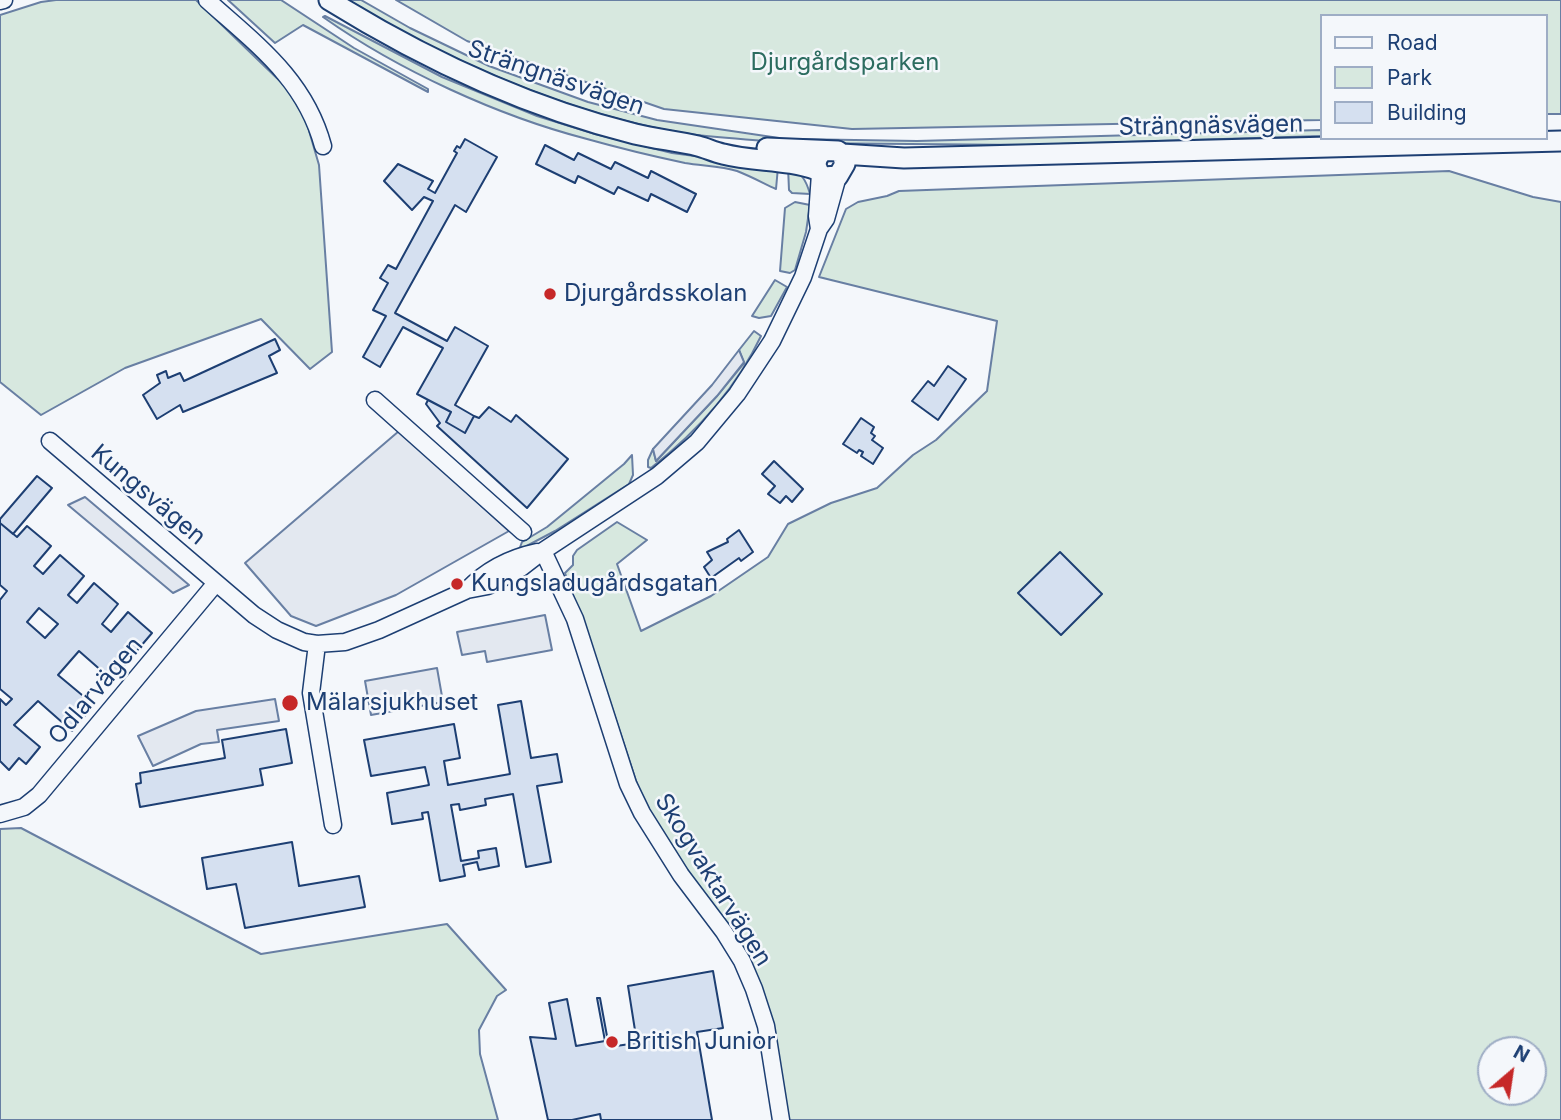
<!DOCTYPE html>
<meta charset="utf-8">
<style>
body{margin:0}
#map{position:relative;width:1561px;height:1120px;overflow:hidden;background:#f4f7fb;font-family:Inter,sans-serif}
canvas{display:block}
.legend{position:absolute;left:1320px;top:14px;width:228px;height:126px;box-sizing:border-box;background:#f4f7fb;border:2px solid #9eadc5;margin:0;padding:9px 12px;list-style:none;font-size:21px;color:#1d3f73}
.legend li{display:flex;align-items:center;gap:14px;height:35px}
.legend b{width:35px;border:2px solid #9eadc5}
.north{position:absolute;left:1477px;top:1036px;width:70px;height:70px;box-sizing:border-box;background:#f4f7fb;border:2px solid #9eadc5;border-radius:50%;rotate:29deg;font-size:19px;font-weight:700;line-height:28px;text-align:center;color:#1d3f73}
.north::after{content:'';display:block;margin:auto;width:24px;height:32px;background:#c62828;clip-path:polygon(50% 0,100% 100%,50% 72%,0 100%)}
</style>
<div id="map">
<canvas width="1561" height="1120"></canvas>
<ul class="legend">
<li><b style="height:9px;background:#f4f7fb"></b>Road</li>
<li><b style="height:19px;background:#d7e8df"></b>Park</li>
<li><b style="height:19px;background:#d5e0f0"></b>Building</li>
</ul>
<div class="north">N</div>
</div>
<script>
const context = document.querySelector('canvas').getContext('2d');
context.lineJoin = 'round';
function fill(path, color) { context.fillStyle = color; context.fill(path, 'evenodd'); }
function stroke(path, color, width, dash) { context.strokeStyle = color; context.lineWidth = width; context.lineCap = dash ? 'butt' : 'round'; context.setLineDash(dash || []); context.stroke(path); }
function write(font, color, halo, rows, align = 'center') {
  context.font = font + ' Inter,sans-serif'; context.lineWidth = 5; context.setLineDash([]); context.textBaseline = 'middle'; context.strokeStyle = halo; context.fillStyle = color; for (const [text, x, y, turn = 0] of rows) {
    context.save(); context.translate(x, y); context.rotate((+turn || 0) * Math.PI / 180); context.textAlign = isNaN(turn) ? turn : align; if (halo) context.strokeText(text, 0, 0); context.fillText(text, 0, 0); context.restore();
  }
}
const green = new Path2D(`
 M56,0H196L285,86L305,117L319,165L332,352L310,369L261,319L125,368L41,415L0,382V15L41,2Z
 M228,0H281L354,48L428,89V92L303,25L275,43Z
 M348,0H361L410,28L489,66L588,102L657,120L779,138L778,142C747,139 714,138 683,133C569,114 446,60 348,0Z
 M396,0H1561V114H1545V16H1321V120L852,129L664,109L467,41Z
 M325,16L442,77L537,116L595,134L672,153L778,167L776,189C763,183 750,176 737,171C721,166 702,166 685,163C652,156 619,148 587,139C498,116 398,70 323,17Z
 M1321,130V136L1027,145L792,143L793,139L917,141Z
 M788,167C802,173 806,180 810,194L792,193L789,190Z
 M1449,171L1533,197L1561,202V1120H787L769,1020L721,916L677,857L641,796L596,659L565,573L573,565V556L577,550L617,522L647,540L617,564L641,631L711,596L768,557L788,524L831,503L877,488L913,455L936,440L987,391L997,321L819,277L846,209L858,202L887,196L899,191ZM1491,1050H1533V1092H1491Z
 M795,202L810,205L806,232L795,270L790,273L780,271L785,208Z
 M775,280L787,287L771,316L759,318L752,316Z
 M754,331L761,336C736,389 697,432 651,468L648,467V460L653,449L656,461L717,396L744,363L739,350Z
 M632,455L633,475L629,484L555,531L519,550L522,542L547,527L624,464Z
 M21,828L261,954L447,924L506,990L497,996L479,1030L480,1054L498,1120H0V829Z`);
const parking = new Path2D(`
 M739,350L744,362L717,396L656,461L653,449L712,385Z
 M399,431L509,531L396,595L316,626L291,616L245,563Z
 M85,497L189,585L173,593L68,505Z
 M545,615L552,650L487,662L485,651L462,655L457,632Z
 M437,668L443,702L371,715L365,681Z
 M275,699L279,721L217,730L219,742L201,744L153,766L138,736L196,711Z`);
const building = new Path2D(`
 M465,139L497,157L466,212L455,205L395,313L447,341L455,327L488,346L455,405L474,416L465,433L446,422L451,412L417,394L443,348L403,327L380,367L363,357L386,316L373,310L388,283L380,278L388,265L396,269L433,201L424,197L412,210L384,181L398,164L433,181L428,189L435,193L457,153L454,151L457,146L460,148Z
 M545,145L574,160L578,153L611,169L615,162L648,178L651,171L696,194L687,212L651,194L648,201L618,187L614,194L578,176L575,183L536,164Z
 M275,339L280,350L269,356L277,373L183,412L180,405L157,419L143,395L160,383L157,375L166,371L168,378L180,373L184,381Z
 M948,366L966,379L938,420L912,401L928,381L934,386Z
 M428,400L451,412L446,422L465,433L474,416L479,418L489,407L511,422L516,415L568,459L527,508L437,426L440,423L426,404Z
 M861,418L874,427L871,433L875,436L872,440L883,448L873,464L861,456L863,452L859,450L857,453L843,444Z
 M774,461L803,489L792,502L786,496L780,503L768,494L775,486L762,474Z
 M37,476L52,488L13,534L0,523V519Z
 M0,523L17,537L27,526L51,546L34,566L43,574L60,555L84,576L68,595L77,603L94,583L118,604L102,624L111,632L128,612L152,633L112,680L79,651L58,675L94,705L72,731L38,701L14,725L40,747L26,764L19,758L9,770L0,761V699L6,705L12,699L0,689V600L7,591L0,585ZM39,608L58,624L45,638L27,622Z
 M739,530L753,552L741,561L739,558L711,578L704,567L712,560L707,552L728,542L727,539Z
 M1060,552L1102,594L1061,635L1018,593Z
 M521,701L531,758L557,754L562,782L537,786L551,862L526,867L513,794L485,799L486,805L460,810L459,804L451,805L461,861L479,858L478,851L496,848L499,866L479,870L477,862L463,865L465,876L440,881L428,812L422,813L423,819L392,824L387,793L429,785L425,767L371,776L364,740L454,724L460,758L444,761L448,785L510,774L498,705Z
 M286,729L292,763L260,769L263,785L140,807L136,784L141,783L140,773L225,758L222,740Z
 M292,842L299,886L359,876L365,907L245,928L236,884L207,889L202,858Z
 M713,971L723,1028L697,1032L712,1120H601L600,1114L572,1120H548L530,1037L556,1039L549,1003L567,999L576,1046L605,1041L597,998H600L609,1047L637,1043L628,986Z`);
const minor = new Path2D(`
 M207,0C256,44 305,79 323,146
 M0,1L4,0
 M819,229L817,216L820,174
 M375,400L523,532
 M50,441L254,615L277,630L304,642L317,644L345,642L379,630L467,590L488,586L521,568L543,551L657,476L697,442L737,394L772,341L803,277L819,229L826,219L838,176
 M543,551L575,619L628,784L642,813L681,875L724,932L742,961L754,989L766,1026L781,1120
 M467,590C486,570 509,558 537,552
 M317,644L311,693L333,825
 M0,814L24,807L39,795L216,583`);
const major = new Path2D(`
 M329,0C424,59 526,107 635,134C656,139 677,141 698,146C706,148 714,152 723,154C754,162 787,159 817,170
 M767,148L838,151L842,154L845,164L838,176L824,177C814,170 814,160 822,152
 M842,154L904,158L1561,141`);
const markers = [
 [550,294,7,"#c62828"],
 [457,584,7,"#c62828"],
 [290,703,9,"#c62828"],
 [612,1042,7,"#c62828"]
];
const parkNames = [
 ["Djurgårdsparken",845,63]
];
const streetNames = [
 ["Strängnäsvägen",556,78,19],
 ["Strängnäsvägen",1211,126,-1],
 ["Kungsvägen",148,495,40],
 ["Odlarvägen",96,691,-50],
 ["Skogvaktarvägen",713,880,58]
];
const poiNames = [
 ["Djurgårdsskolan",564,294],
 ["Kungsladugårdsgatan",471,584],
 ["Mälarsjukhuset",306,703],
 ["British Junior",626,1042]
];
fill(green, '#d7e8df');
stroke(green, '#687fa3', 2);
fill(parking, '#e3e8f0');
stroke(parking, '#687fa3', 2);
fill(building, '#d5e0f0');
stroke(building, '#1d3f73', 2);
stroke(minor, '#1d3f73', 19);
stroke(major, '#1d3f73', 23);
stroke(minor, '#f4f7fb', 16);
stroke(major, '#f4f7fb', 19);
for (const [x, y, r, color] of markers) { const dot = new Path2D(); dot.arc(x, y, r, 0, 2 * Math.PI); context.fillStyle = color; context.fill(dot); stroke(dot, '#f4f7fb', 2.5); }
write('24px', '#2c6c60', '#f4f7fb', parkNames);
write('24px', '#1d3f73', '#f4f7fb', streetNames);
write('24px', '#1d3f73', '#f4f7fb', poiNames, 'left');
</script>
